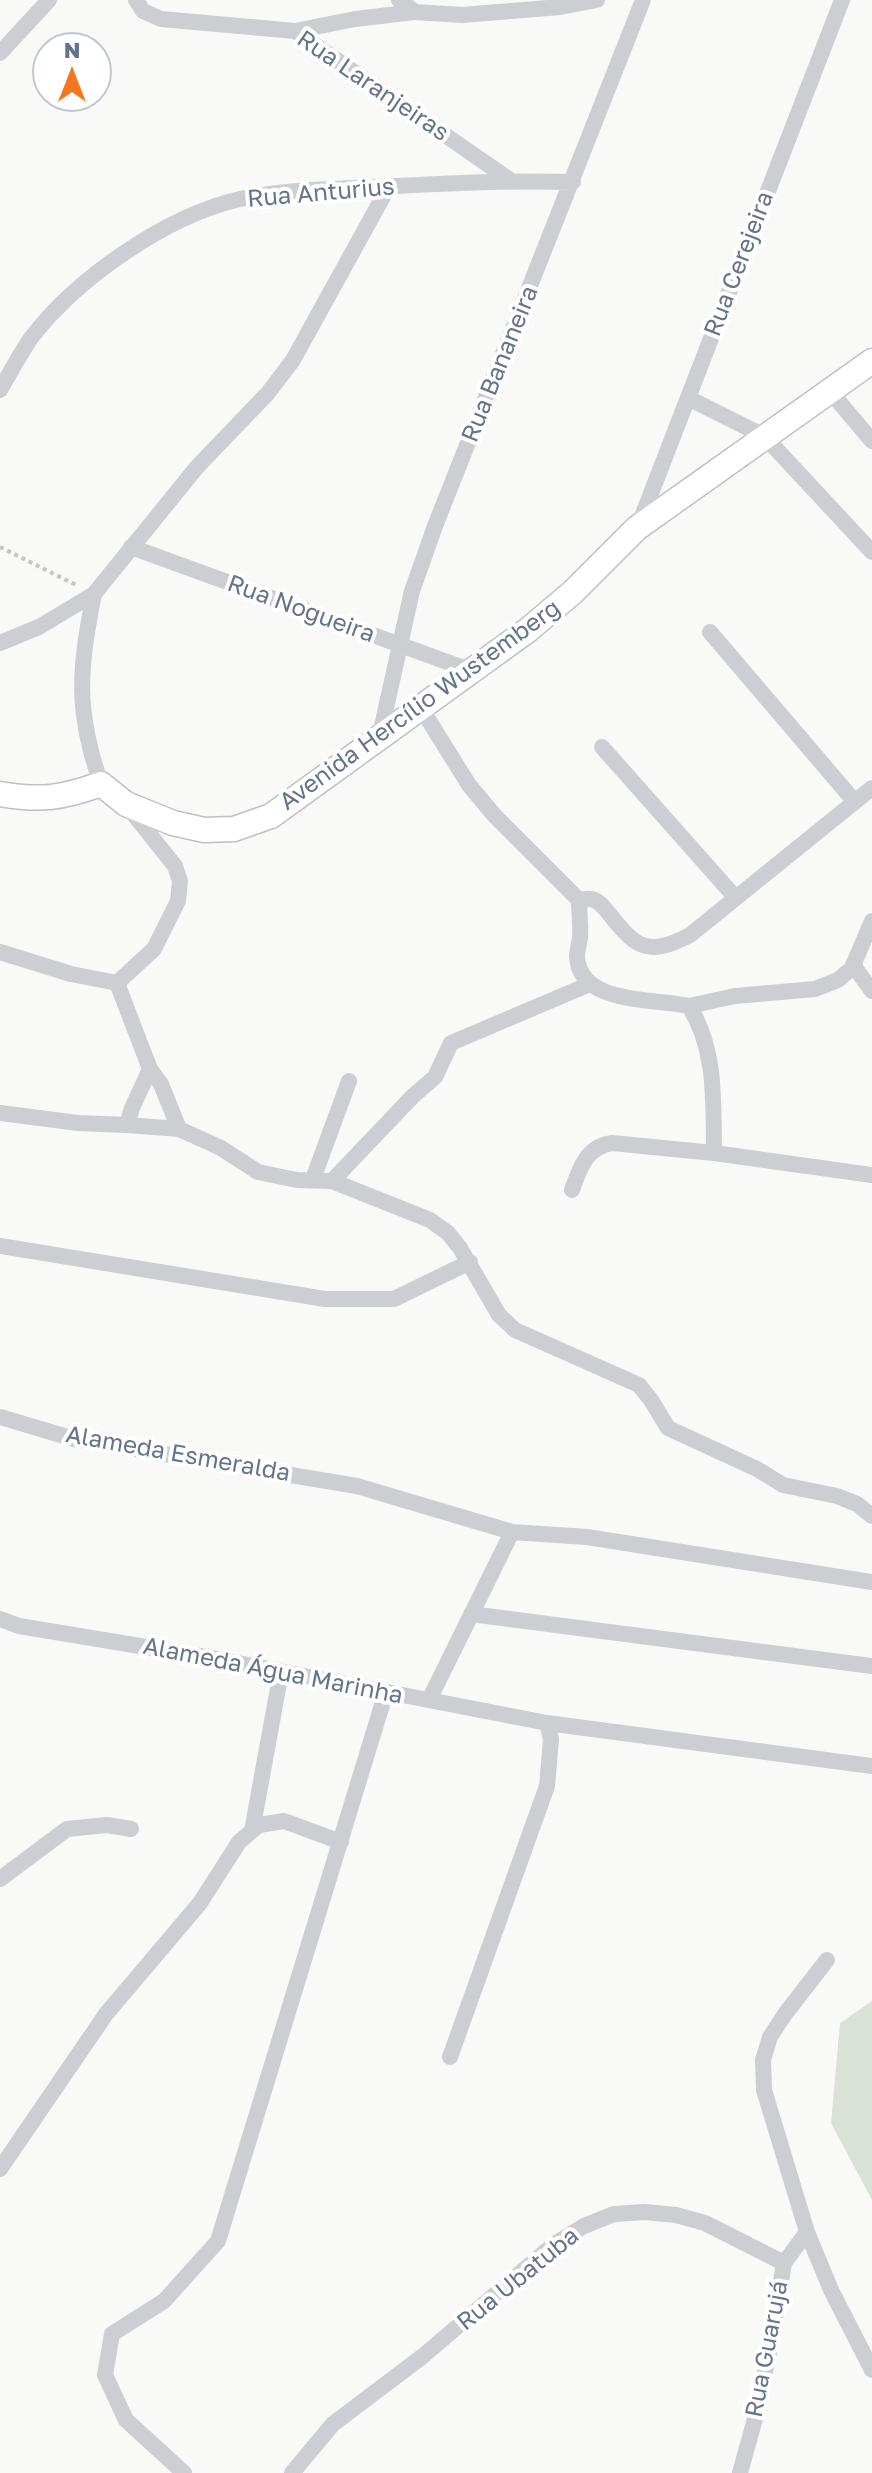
<!DOCTYPE html>
<meta charset="utf-8">
<style>
body{margin:0}
#map{position:relative;width:872px;height:2473px;overflow:hidden;background:#f9faf7;font-family:"Golos Text",sans-serif}
canvas{display:block}
.north{position:absolute;left:32px;top:32px;width:80px;height:80px;box-sizing:border-box;background:#fff;border:2px solid #c1c7d1;border-radius:50%;rotate:0deg;font-size:22px;font-weight:700;line-height:32px;text-align:center;color:#65738b}
.north::after{content:'';display:block;margin:auto;width:28px;height:36px;background:#f5761c;clip-path:polygon(50% 0,100% 100%,50% 72%,0 100%)}
</style>
<div id="map">
<canvas width="872" height="2473"></canvas>
<div class="north">N</div>
</div>
<script>
const context = document.querySelector('canvas').getContext('2d');
context.lineJoin = 'round';
function fill(path, color) { context.fillStyle = color; context.fill(path, 'evenodd'); }
function stroke(path, color, width, dash) { context.strokeStyle = color; context.lineWidth = width; context.lineCap = dash ? 'butt' : 'round'; context.setLineDash(dash || []); context.stroke(path); }
function write(font, color, halo, rows, align = 'center') {
  context.font = font + ' "Golos Text",sans-serif'; context.lineWidth = 8; context.setLineDash([]); context.textBaseline = 'middle'; context.strokeStyle = halo; context.fillStyle = color; for (const [text, x, y, turn = 0] of rows) {
    context.save(); context.translate(x, y); context.rotate((+turn || 0) * Math.PI / 180); context.textAlign = isNaN(turn) ? turn : align; if (halo) context.strokeText(text, 0, 0); context.fillText(text, 0, 0); context.restore();
  }
}
const green = new Path2D(`
 M872,2001V2200L831,2123L840,2023Z`);
const path = new Path2D(`
 M0,547L78,586`);
const street = new Path2D(`
 M136,0L143,11L161,19L295,31L510,180
 M399,0L415,12L462,15L560,7L597,0
 M295,31L355,19L415,12
 M0,53L49,0
 M0,390C10,373 20,354 31,338C77,278 166,216 240,199C285,189 333,189 379,187C444,183 508,180 573,182
 M829,390L872,441
 M688,398L764,436L872,552
 M638,527L842,0
 M131,547L472,671
 M94,594C79,670 75,709 101,784
 M710,632L855,802
 M0,643L39,627L94,594L197,467L268,393L293,360L389,186
 M421,708L469,785L495,816L579,900C579,913 581,926 580,938C579,944 577,951 577,957C580,1005 654,998 689,1006C717,1051 713,1102 714,1153
 M380,735L412,591L435,526L643,0
 M602,747L735,897
 M579,900C583,900 587,898 591,899C598,900 602,905 606,910C634,945 645,959 690,935L872,788
 M0,952L71,974L117,983L154,949L178,901L180,881L175,866L127,806
 M853,965L872,991
 M689,1006L735,996L815,989L838,980L852,968L872,921
 M150,1069L161,1084L179,1129
 M0,1113L78,1123L127,1125L132,1108L150,1069L117,983
 M127,1125L179,1129L221,1148L258,1172L297,1180L332,1181L430,1220L448,1233L460,1248L499,1315L515,1330L639,1385L651,1400L668,1428L757,1469L783,1485L837,1496L857,1504L872,1516
 M313,1179L349,1081
 M332,1181L413,1096L435,1077L451,1043L590,984
 M572,1190C580,1168 586,1147 612,1143L714,1153L872,1175
 M0,1246L325,1299H394L470,1262
 M0,1417L74,1439L357,1486L512,1532L587,1537L872,1582
 M471,1614L872,1666
 M0,1619L19,1626L212,1658L547,1723L872,1766
 M429,1700L512,1532
 M252,1831L281,1672
 M0,1879L67,1829L107,1825L131,1829
 M827,1960L785,2014L770,2037L763,2060L764,2090L807,2232L831,2290L872,2370
 M450,2057L547,1786L551,1739L547,1723
 M0,2169L106,2014L200,1903L239,1842L259,1825L284,1821L341,1842
 M184,2473L126,2420L105,2375L112,2334L164,2301L218,2241L386,1692
 M292,2473L333,2424L423,2356L553,2245L584,2226L614,2214L645,2212L676,2215L705,2223L784,2263
 M740,2473L756,2415L771,2343L784,2263L807,2232`);
const secondary = new Path2D(`
 M0,794C41,801 62,798 101,784L126,804L173,823L204,830L234,829L271,816L528,630L573,592L637,528L872,361`);
const streetNames = [
 ["Rua Laranjeiras",373,86,34],
 ["Rua Anturius",321,193,-5],
 ["Rua Cerejeira",739,264,-69],
 ["Rua Bananeira",500,364,-68],
 ["Rua Nogueira",301,609,20],
 ["Avenida Hercílio Wustemberg",420,705,-36],
 ["Alameda Esmeralda",178,1454,10],
 ["Alameda Água Marinha",273,1671,11],
 ["Rua Ubatuba",518,2279,-39],
 ["Rua Guarujá",767,2349,-79]
];
fill(green, '#dae2d7');
stroke(secondary, '#bdc1c7', 27);
stroke(path, '#c2c4c7', 4, [4, 4]);
stroke(street, '#ccced2', 16);
stroke(secondary, '#fff', 24);
write('24px', '#65738b', '#fff', streetNames);
</script>
